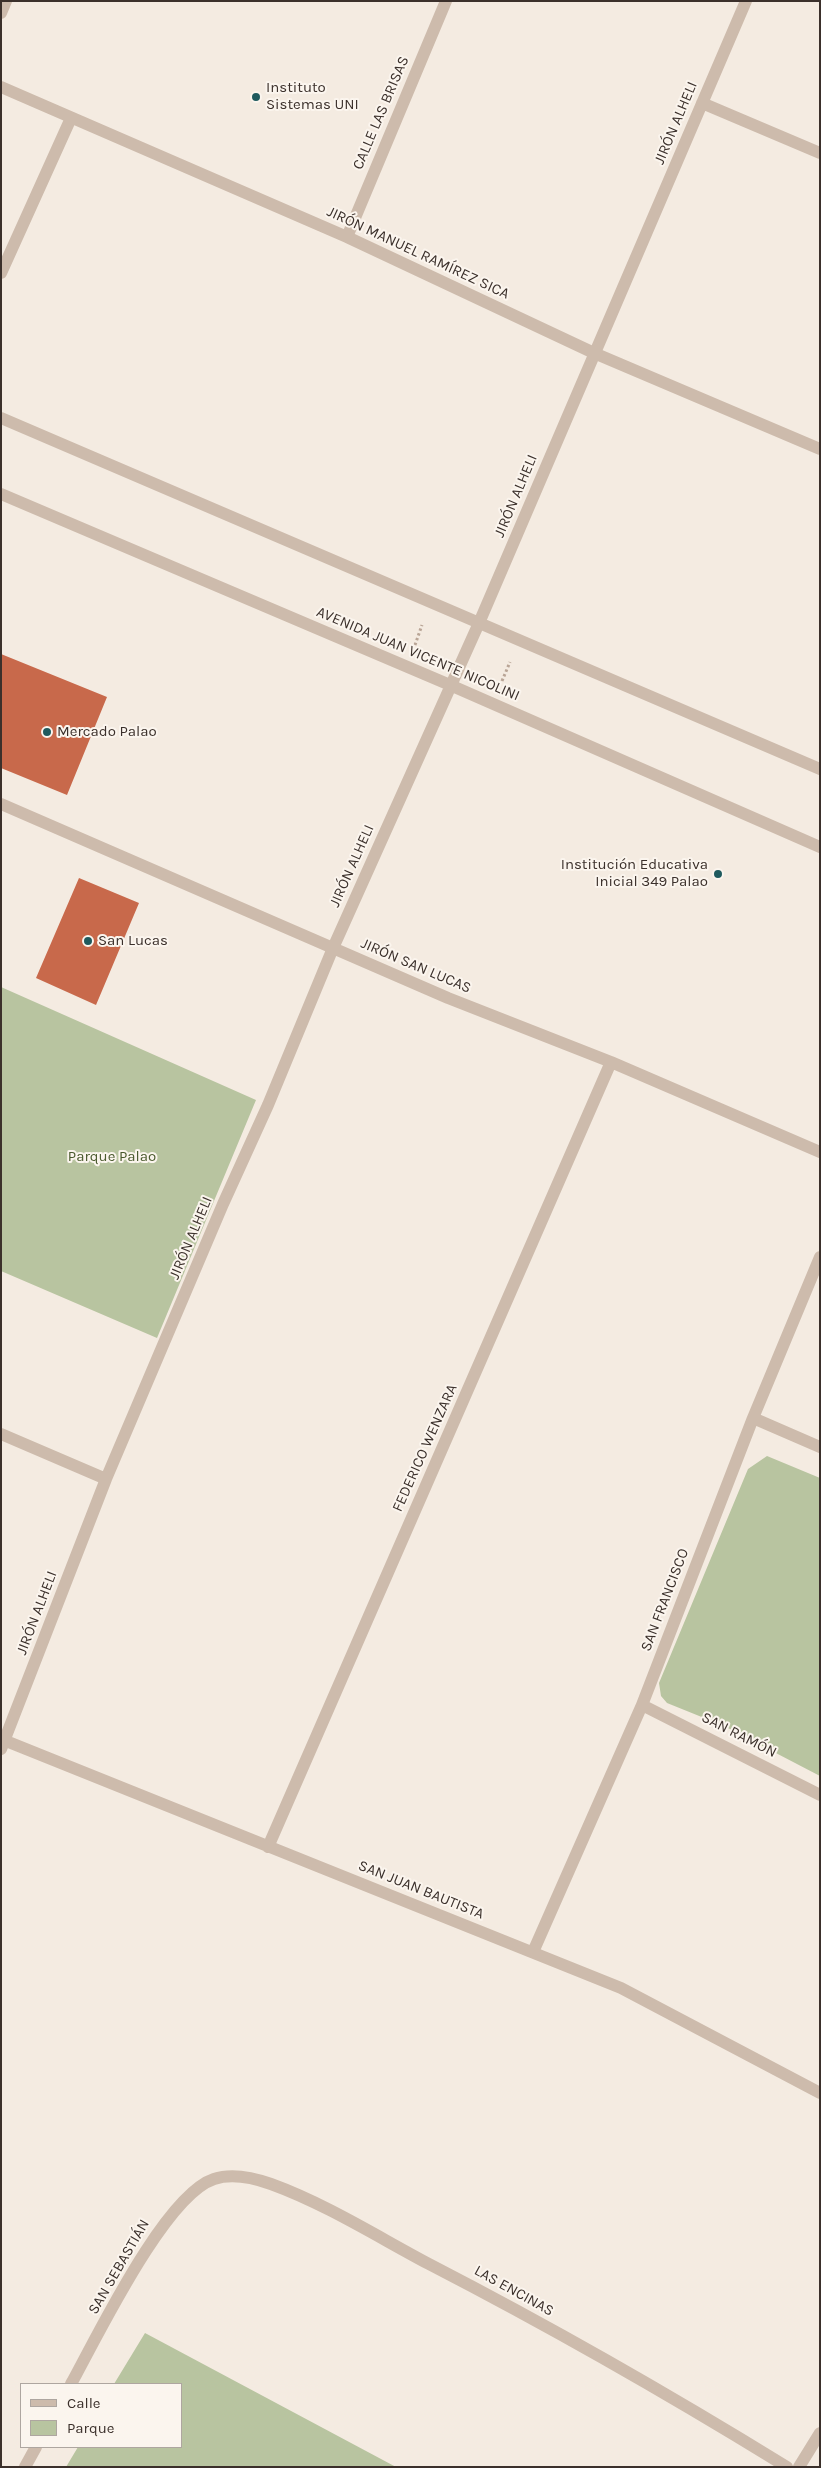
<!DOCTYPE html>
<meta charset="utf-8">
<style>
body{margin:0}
#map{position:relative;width:821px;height:2468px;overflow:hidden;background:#f4ebe1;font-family:Karla,sans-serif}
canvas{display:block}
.frame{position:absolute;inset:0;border:2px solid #3b302b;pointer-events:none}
.legend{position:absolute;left:20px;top:2383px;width:162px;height:65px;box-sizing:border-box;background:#fbf5ee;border:1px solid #aea6a0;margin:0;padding:6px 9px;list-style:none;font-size:15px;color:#3b302b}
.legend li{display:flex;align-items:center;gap:10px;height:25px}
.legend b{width:25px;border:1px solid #aea6a0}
</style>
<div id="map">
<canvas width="821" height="2468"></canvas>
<div class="frame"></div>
<ul class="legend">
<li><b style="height:6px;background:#cdbbac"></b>Calle</li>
<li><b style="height:14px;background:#b8c4a0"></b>Parque</li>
</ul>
</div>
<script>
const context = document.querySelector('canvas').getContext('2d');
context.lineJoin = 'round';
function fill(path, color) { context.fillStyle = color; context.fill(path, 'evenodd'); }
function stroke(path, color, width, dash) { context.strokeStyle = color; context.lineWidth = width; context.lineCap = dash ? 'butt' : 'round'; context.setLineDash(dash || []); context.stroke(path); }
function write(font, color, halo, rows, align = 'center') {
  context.font = font + ' Karla,sans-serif'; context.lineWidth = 4; context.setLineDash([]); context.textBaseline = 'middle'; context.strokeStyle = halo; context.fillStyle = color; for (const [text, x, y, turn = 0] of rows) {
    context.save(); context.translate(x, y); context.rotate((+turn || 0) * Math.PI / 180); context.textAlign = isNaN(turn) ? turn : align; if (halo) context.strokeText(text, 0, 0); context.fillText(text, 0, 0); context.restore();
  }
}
const green = new Path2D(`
 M1,987L256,1100L157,1338L1,1271Z
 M767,1456L820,1478V1776L724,1726L667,1703L661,1696L659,1683L748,1469Z
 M145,2333L396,2467H66L78,2447H181V2384H114Z`);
const building = new Path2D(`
 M1,654L107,697L67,795L1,768Z
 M79,878L139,903L96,1005L36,978Z`);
const path = new Path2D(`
 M415,645L422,625
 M502,681L510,662`);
const minor = new Path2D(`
 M1,13L6,1
 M1,87L347,237L594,353L820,449
 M702,103L820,153
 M347,237L446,1
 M1,273L71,118
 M1,418L820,769
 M1,494L450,685L820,847
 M1,804L448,998L611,1062L820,1152
 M753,1418L820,1447
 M1,1434L106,1479
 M642,1705L820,1795
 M1,1739L621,1988L820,2093
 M1,1749L106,1479L223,1204L268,1105L333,948L479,623L746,1
 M268,1847L611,1062
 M533,1952L642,1705L753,1418L820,1257
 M71,2384C97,2337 165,2195 214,2179C232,2173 254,2178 271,2184C326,2204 378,2237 429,2264C551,2327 670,2395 787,2467
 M25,2467L36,2447
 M799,2467L820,2433`);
const markers = [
 [256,97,5,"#1f5a5e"],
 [47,732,5,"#1f5a5e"],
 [718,874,5,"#1f5a5e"],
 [88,941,5,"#1f5a5e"]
];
const poiNames = [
 ["Instituto",266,88],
 ["Sistemas UNI",266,105],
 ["Mercado Palao",57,732],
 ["Institución Educativa",708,865,"right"],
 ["Inicial 349 Palao",708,882,"right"],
 ["San Lucas",98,941]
];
const streetNames = [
 ["CALLE LAS BRISAS",381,113,-67],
 ["JIRÓN ALHELI",676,123,-67],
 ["JIRÓN MANUEL RAMÍREZ SICA",418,253,25],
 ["JIRÓN ALHELI",516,496,-67],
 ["AVENIDA JUAN VICENTE NICOLINI",418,654,23],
 ["JIRÓN ALHELI",352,866,-66],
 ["JIRÓN SAN LUCAS",416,966,23],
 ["JIRÓN ALHELI",191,1238,-67],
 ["FEDERICO WENZARA",425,1448,-66],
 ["SAN FRANCISCO",665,1600,-69],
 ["JIRÓN ALHELI",37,1613,-69],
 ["SAN RAMÓN",739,1735,27],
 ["SAN JUAN BAUTISTA",421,1890,22],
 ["SAN SEBASTIÁN",119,2267,-60],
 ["LAS ENCINAS",514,2291,29]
];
const parkNames = [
 ["Parque Palao",112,1157]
];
fill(green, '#b8c4a0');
fill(building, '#c8694b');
stroke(path, '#b9a596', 3, [2.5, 2.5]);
stroke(minor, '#cdbbac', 12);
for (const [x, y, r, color] of markers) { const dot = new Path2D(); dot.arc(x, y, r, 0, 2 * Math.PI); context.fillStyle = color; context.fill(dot); stroke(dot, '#fbf5ee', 2); }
write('15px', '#3b302b', '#fbf5ee', poiNames, 'left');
write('15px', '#3b302b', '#fbf5ee', streetNames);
write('15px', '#4a5a2e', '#fbf5ee', parkNames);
</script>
